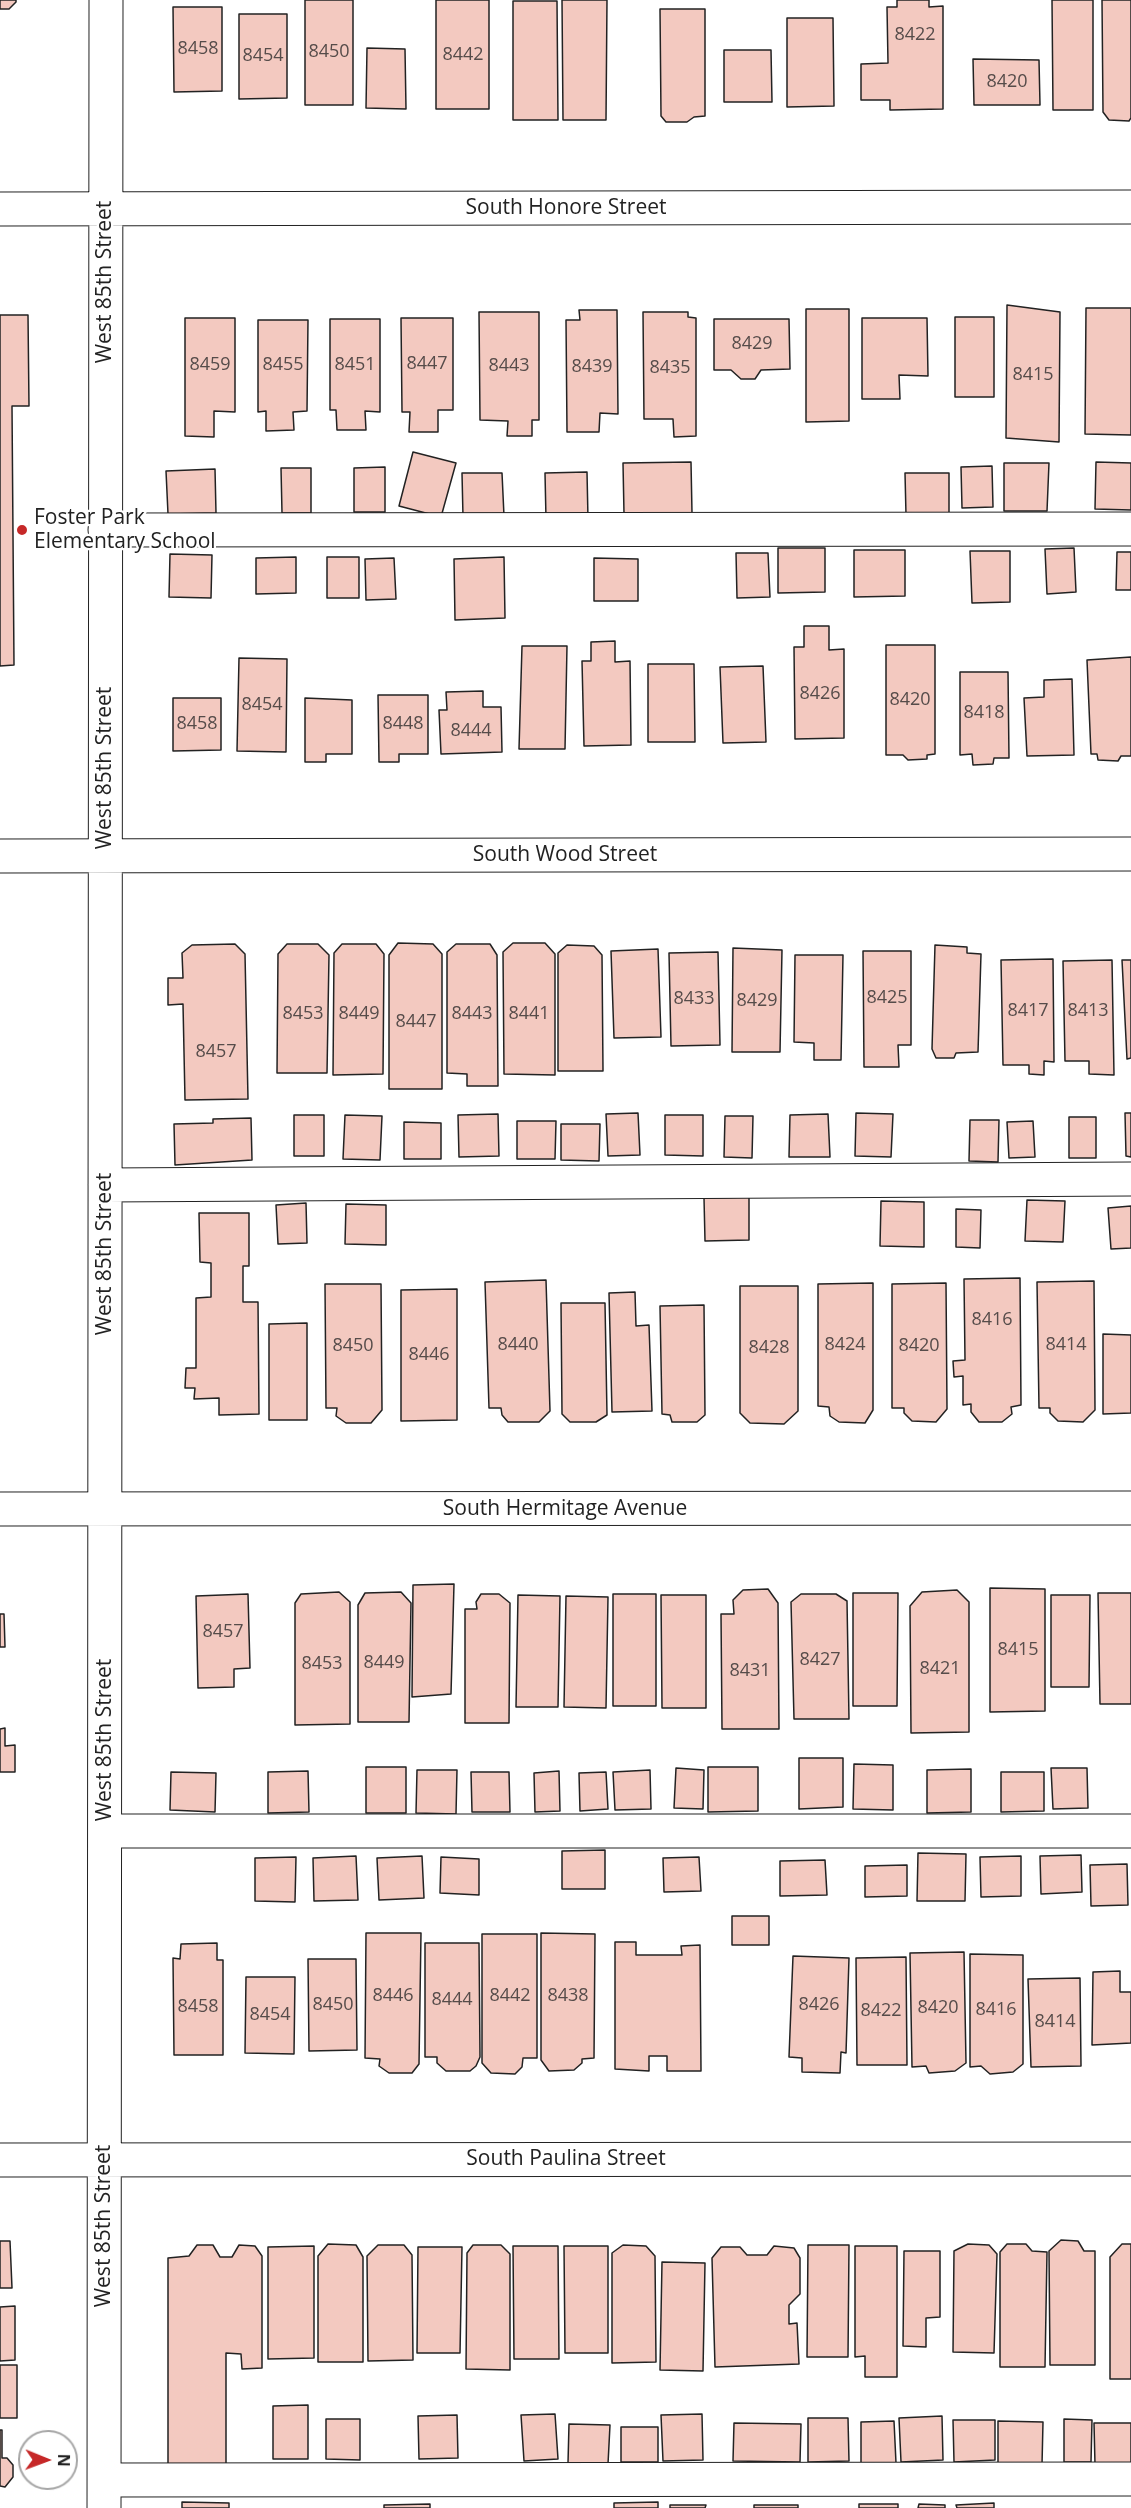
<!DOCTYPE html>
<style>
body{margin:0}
#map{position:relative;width:1131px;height:2508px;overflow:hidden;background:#fff;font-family:"Open Sans",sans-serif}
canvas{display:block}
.north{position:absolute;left:18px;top:2430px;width:60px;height:60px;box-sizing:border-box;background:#fff;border:2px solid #a7a7a7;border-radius:50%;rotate:91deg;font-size:16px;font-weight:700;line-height:24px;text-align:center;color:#222}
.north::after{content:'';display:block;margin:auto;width:21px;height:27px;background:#c62828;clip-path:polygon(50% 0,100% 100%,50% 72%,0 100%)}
</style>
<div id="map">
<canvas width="1131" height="2508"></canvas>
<div class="north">N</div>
</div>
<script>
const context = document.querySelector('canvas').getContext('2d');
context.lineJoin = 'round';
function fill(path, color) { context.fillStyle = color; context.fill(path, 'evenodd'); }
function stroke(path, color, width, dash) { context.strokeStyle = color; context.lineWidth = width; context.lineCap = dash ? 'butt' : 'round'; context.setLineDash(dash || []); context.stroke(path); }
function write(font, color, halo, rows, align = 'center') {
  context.font = font + ' "Open Sans",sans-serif'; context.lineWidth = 4.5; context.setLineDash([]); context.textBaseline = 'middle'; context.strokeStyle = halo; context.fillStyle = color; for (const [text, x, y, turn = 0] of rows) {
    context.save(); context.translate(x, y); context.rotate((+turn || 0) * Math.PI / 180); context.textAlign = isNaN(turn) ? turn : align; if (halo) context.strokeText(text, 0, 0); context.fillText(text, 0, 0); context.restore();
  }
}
const building = new Path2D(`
 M0,0H16V2L9,9H0Z
 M305,0H353V105H305Z
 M436,0H489V109H436Z
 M562,0H607L606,120H563Z
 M897,0H929V7L943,6V109L890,110V100H861V64L888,63L887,7H897Z
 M1052,0H1093V110H1053Z
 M1102,0H1131V118L1129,121L1109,120L1103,112Z
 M513,1H557L558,120H513Z
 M173,7H222V91L174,92Z
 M660,9H705V116L694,117L687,122H666L661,116Z
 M239,14H287V98L239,99Z
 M787,18H833L834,106L787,107Z
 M367,48L405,49L406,109L366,108Z
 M724,50H771L772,102H724Z
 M973,59L1039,60L1040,105H974Z
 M1007,305L1060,312L1059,442L1006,438Z
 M1086,308H1131V435L1085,434Z
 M806,309H849V421L806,422Z
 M579,310H617L618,414L600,413L599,432H567L566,320H580Z
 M479,312H539V420H532V436H507L508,421L480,420Z
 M643,312H688V317L696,318V436L674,437L673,419H644Z
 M0,315H28L29,406H12L14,665L0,666Z
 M955,317H994V397H955Z
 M185,318H235V412L214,411V437L185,436Z
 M401,318H453V410H438V432H409L410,412H402Z
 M862,318H927L928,376L899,375L900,399H862Z
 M330,319H380V412L365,411L366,430H337L336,410H330Z
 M714,319H789L790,369L761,370L755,379H741L731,370H714Z
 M258,320H308L307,411L293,412L294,430L266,431V411L258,412Z
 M413,452L456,463L441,517L399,506Z
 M691,462L692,513L624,514L623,463Z
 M1096,462L1131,463V510L1095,509Z
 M1004,463H1049L1047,511H1004Z
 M992,466L993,507L962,508L961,467Z
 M385,467V512H354V468Z
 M281,468H311V513H282Z
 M215,469L216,513L168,514L166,471Z
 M587,472L588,519H546L545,473Z
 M462,473H502L504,516L463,517Z
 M905,473H949V515H906Z
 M778,548H825V592L778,593Z
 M1074,548L1076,592L1047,594L1045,549Z
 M854,550H905V596L854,597Z
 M970,551H1010V602L972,603Z
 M1117,552H1131V590H1116Z
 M736,553H768L770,597L737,598Z
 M170,554L212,555L211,598L169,597Z
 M296,557V593L256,594V558Z
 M327,557H359V598H327Z
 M504,557L505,618L455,620L454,559Z
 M394,558L396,599L366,600L365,559Z
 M594,558L638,559V601H594Z
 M804,626H829V650L844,649V738L795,739L794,647H804Z
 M615,641V662L630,661L631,745L584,746L582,661H591V642Z
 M886,645H935V754L927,755V759L908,760L903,755H886Z
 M522,646H567L565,749H519Z
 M1131,657V756H1121L1118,761L1098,760L1097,754H1091L1087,660Z
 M239,658L287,659L286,752L237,751Z
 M648,664H694L695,742H648Z
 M763,666L766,742L723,743L720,667Z
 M960,672H1008L1009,758H994L993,764L973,765L972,754L960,755Z
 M1072,679L1074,755L1027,756L1024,698L1044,697V680Z
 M483,691V707H501L502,752L441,754L439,710H447L446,692Z
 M378,695H428V754H399V762H379Z
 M173,698H221V750L173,751Z
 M305,698L352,700V754H326V762H305Z
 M398,943L433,944L442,954V1089H389V955Z
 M513,943H545L555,954V1075L504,1074L503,952Z
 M235,944L245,954L248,1099L185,1100L183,1004L168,1005V978H183L182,953L192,945Z
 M287,944H318L329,955L327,1073H277L278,954Z
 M342,944H376L384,954L383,1074L333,1075L334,953Z
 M456,944H490L497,955L498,1086H467V1074L447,1073V952Z
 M567,945L594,946L602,955L603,1071H558V953Z
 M935,945L967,947V953L981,954L978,1052L956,1053L954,1058H936L932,1049Z
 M733,948L782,950L780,1052H732Z
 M658,949L661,1037L614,1038L611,951Z
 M863,951H911V1045H898L899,1067H864Z
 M718,952L720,1045L671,1046L669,953Z
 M795,955H843L841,1060H814V1043L794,1042Z
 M1053,959L1054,1062L1044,1061V1075L1029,1074V1065H1003L1001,960Z
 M1112,960L1114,1075L1089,1074V1061H1065L1063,961Z
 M1122,960H1131V1058L1127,1059Z
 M638,1113L640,1155L608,1156L606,1114Z
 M856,1113L893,1114L891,1157L855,1156Z
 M1125,1113H1131V1157L1126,1156Z
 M498,1114L499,1156L459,1157L458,1115Z
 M828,1114L830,1157H789L790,1115Z
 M294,1115H324V1156H294Z
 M345,1115L382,1116L380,1160L343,1159Z
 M665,1115H703V1156L665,1155Z
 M725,1116H753L752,1158L724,1157Z
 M1069,1117H1096V1158H1069Z
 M251,1118L252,1160L175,1165L174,1124L213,1123V1119Z
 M970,1120H999L998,1162L969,1161Z
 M517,1121H556L555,1159H517Z
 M1033,1121L1035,1157L1009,1158L1007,1122Z
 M404,1122L441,1123V1159H404Z
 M561,1124H600L599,1161L561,1160Z
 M749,1197V1240L705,1241L704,1198Z
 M1027,1200L1065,1201L1063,1242L1025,1241Z
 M881,1201L924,1202V1247L880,1246Z
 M306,1203L307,1243L278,1244L276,1205Z
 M346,1204L386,1205V1245L345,1244Z
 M1131,1206V1248L1111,1249L1108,1208Z
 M956,1209L981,1210L980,1248L956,1247Z
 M199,1213H249V1266H243V1302H258L259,1414L219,1415V1398L194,1399L195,1388H185L186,1368H196V1298L211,1297V1263L200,1262Z
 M1020,1278L1021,1405L1011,1407L1012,1414L1002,1422H979L971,1412V1404L963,1405V1376L954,1377L953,1361L965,1360L964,1279Z
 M546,1280L550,1411L539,1422H508L502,1415L501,1408H489L485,1282Z
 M1094,1281L1095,1410L1083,1422L1058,1421L1050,1413V1408H1039L1037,1282Z
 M873,1283V1410L865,1423L839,1422L830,1416L829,1407L818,1406V1284Z
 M946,1283L947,1409L936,1422L912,1421L904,1413V1408H892V1284Z
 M325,1284H381L382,1410L371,1423H346L336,1416L337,1408H326Z
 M740,1286H798V1411L784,1424L750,1423L740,1413Z
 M457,1289V1420L401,1421V1290Z
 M635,1292L636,1326L649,1325L652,1411L612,1412L609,1293Z
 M561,1303H605L607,1415L596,1422H570L562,1414Z
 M704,1305L705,1415L697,1422H672L670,1415L662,1414L660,1306Z
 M307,1323V1420H269V1324Z
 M1103,1334L1131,1335V1413L1103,1414Z
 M454,1584L451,1694L412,1697L413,1585Z
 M990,1588L1045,1589V1711L990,1712Z
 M768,1589L778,1603L779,1729H722L721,1614H734L733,1600L743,1590Z
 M957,1590L969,1602V1732L911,1733L910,1606L922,1592Z
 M339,1592L350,1602V1724L295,1725V1603L301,1594Z
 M401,1592L411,1603L409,1722H358V1605L365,1593Z
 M853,1593H898L897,1706H853Z
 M1098,1593H1131V1704H1100Z
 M248,1594L250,1668L234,1669V1687L198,1688L196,1596Z
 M481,1594H499L510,1603L509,1723H465V1609H477L476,1602Z
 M613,1594H656V1706H613Z
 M801,1594H836L847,1601L849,1719H794L791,1602Z
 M518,1595L560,1596L558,1707H516Z
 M661,1595H706V1708H662Z
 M1051,1595H1090L1089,1687H1051Z
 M566,1596L608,1597L606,1708L564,1707Z
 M0,1614H4L5,1647H0Z
 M5,1728V1746L15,1745V1772H0V1729Z
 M799,1758H843V1807L799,1809Z
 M854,1764L893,1765V1810L853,1809Z
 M366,1767H406V1813H366Z
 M708,1767H758V1811L708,1812Z
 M676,1768L704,1770L703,1809L674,1808Z
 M1051,1768H1087L1088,1808L1053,1809Z
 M971,1769V1812L927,1813V1770Z
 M417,1770H457L456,1814L416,1813Z
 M650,1770L651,1809L615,1810L613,1772Z
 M308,1771L309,1812L268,1813V1772Z
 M559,1771L560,1811L535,1812L534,1773Z
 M171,1772L216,1773L215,1812L170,1810Z
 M471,1772H509L510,1812H472Z
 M606,1772L608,1809L580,1811L579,1773Z
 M1001,1772H1044V1811L1001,1812Z
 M605,1850V1889H562V1851Z
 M918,1853L966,1854L965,1901H917Z
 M1081,1855L1082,1892L1041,1894L1040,1856Z
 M356,1856L358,1900L314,1901L313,1858Z
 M422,1856L424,1898L379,1900L377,1858Z
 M1021,1856V1896L981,1897L980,1857Z
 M296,1857L295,1902L255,1901V1858Z
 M441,1857L479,1859V1895L440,1893Z
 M699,1857L701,1891L664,1892L663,1858Z
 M825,1860L827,1895L780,1896V1861Z
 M1127,1864L1128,1905L1091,1906L1090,1865Z
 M907,1865V1896L865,1897V1866Z
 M732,1916H769V1945H732Z
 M366,1933H421L419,2064L412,2073H389L379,2066L380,2059L365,2058Z
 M541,1933L595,1934L594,2058L582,2059V2063L574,2070L549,2071L541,2060Z
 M482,1934H537V2058H523L522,2067L515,2074L491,2073L482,2063Z
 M615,1942H636V1955H682L681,1946L700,1945L701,2071H667V2056H649V2071L615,2069Z
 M217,1943V1960H223V2055H174L173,1958L180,1959L181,1944Z
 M425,1943H479L480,2057L476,2066L470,2071H446L437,2063V2057H425Z
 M964,1952L966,2063L955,2071L929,2073L926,2066L912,2067L910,1953Z
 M970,1954L1023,1955V2064L1013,2072L990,2074L981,2066L970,2067Z
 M793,1956L849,1958L846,2053L841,2052L840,2073L802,2072V2058L789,2057Z
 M906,1957L907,2065H857L856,1958Z
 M308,1959H356L357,2050L309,2051Z
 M1120,1971V1992H1131V2043L1092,2045L1093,1972Z
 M246,1977H295L294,2054L245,2053Z
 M1080,1978L1081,2066L1031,2067L1028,1979Z
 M1061,2240L1078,2241L1084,2251H1095V2365H1050L1049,2251Z
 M0,2241H10L12,2288H0Z
 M328,2244L356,2245L363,2257V2362H318V2256Z
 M968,2244L989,2245L997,2254L994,2353L953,2352L954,2251Z
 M1007,2244H1026L1032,2251L1047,2252L1045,2367H1000V2252Z
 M1122,2244H1131V2379H1110V2257Z
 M197,2245H213L220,2257H232L239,2245L255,2246L262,2256V2368L242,2369L241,2354L226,2353V2465L168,2464V2258L189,2256Z
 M378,2245H404L412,2255L413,2360L368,2361L367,2256Z
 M473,2245H501L510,2254V2370L466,2369L467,2253Z
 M623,2245L646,2246L655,2256L656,2362L612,2363V2253Z
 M808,2245H849L848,2357H807Z
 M314,2246V2358L268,2359V2247Z
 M513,2246H558L559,2359H514Z
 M564,2246H608V2353H565Z
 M774,2246L794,2248L800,2258V2294L789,2305V2324L797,2323L799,2364L715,2367L712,2258L721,2247H740L747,2255H767Z
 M855,2246H897V2377H865V2356L855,2357Z
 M418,2247H462L460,2353H417Z
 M904,2251H940V2317L926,2318V2347L903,2346Z
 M662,2262L705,2263L703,2371L660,2370Z
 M15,2306V2360L0,2361V2307Z
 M0,2365H17V2418H0Z
 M308,2405V2459H273V2406Z
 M555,2414L558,2459L524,2461L521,2415Z
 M702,2414L703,2460L663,2461L661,2415Z
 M457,2415L458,2458L419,2459L418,2416Z
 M942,2416L943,2460L901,2462L899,2418Z
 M808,2418H848L849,2461L808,2462Z
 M326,2419H360V2460L326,2459Z
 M1064,2419L1092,2420L1091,2462H1064Z
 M953,2420H995V2460L954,2462Z
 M894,2421L896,2463L861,2464V2422Z
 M998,2421L1043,2422L1042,2465H998Z
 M734,2423L801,2424L800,2462L733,2461Z
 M1094,2423H1131V2465H1095Z
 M569,2424L610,2425L608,2464L568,2463Z
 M621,2427H658V2462H621Z
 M0,2430H2V2458H7L13,2465V2477L5,2487L0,2486Z
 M182,2502L229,2503V2508H182Z
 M658,2502V2508H614V2503Z
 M994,2503V2508H957L956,2505Z
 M430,2504V2508H384V2505Z
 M859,2504H898V2508H859Z
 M919,2504L945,2505V2508H918Z
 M670,2505H706L705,2508H670Z
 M754,2505H798V2508H754Z`);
const minor = new Path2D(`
 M0,209L1131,207
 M105,530L1131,529
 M0,856L1131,854
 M105,1185L1131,1179
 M0,1509L1131,1508
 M105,1831H1131
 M0,2160L1131,2159
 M104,2480L1131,2479
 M104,2508L106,0`);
const markers = [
 [22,530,6,"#c62828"]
];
const numberNames = [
 ["8422",915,35],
 ["8458",198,49],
 ["8450",329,52],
 ["8442",463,55],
 ["8454",263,56],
 ["8420",1007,82],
 ["8429",752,344],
 ["8447",427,364],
 ["8459",210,365],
 ["8455",283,365],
 ["8451",355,365],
 ["8443",509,366],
 ["8439",592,367],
 ["8435",670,368],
 ["8415",1033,375],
 ["8426",820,694],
 ["8420",910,700],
 ["8454",262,705],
 ["8418",984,713],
 ["8458",197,724],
 ["8448",403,724],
 ["8444",471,731],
 ["8425",887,998],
 ["8433",694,999],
 ["8429",757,1001],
 ["8417",1028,1011],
 ["8413",1088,1011],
 ["8453",303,1014],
 ["8449",359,1014],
 ["8443",472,1014],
 ["8441",529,1014],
 ["8447",416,1022],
 ["8457",216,1052],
 ["8416",992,1320],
 ["8440",518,1345],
 ["8424",845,1345],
 ["8414",1066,1345],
 ["8450",353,1346],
 ["8420",919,1346],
 ["8428",769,1348],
 ["8446",429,1355],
 ["8457",223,1632],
 ["8415",1018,1650],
 ["8427",820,1660],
 ["8449",384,1663],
 ["8453",322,1664],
 ["8421",940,1669],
 ["8431",750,1671],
 ["8446",393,1996],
 ["8442",510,1996],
 ["8438",568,1996],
 ["8444",452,2000],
 ["8450",333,2005],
 ["8426",819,2005],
 ["8458",198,2007],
 ["8420",938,2008],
 ["8416",996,2010],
 ["8422",881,2011],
 ["8454",270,2015],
 ["8414",1055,2022]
];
const streetNames = [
 ["South Honore Street",566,208],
 ["West 85th Street",105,282,-90],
 ["West 85th Street",105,768,-90],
 ["South Wood Street",565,855],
 ["West 85th Street",105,1254,-90],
 ["South Hermitage Avenue",565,1509],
 ["West 85th Street",105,1740,-90],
 ["South Paulina Street",566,2159],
 ["West 85th Street",104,2226,-90]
];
const poiNames = [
 ["Foster Park",34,518],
 ["Elementary School",34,542]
];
fill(building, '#f3c9c0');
stroke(building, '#222', 1.5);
stroke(minor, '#222', 35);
stroke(minor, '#fff', 33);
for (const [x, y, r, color] of markers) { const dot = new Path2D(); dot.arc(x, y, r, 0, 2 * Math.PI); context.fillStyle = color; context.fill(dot); stroke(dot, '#fff', 2); }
write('18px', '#564c4a', null, numberNames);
write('21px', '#222', '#fff', streetNames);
write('21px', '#222', '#fff', poiNames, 'left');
</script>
